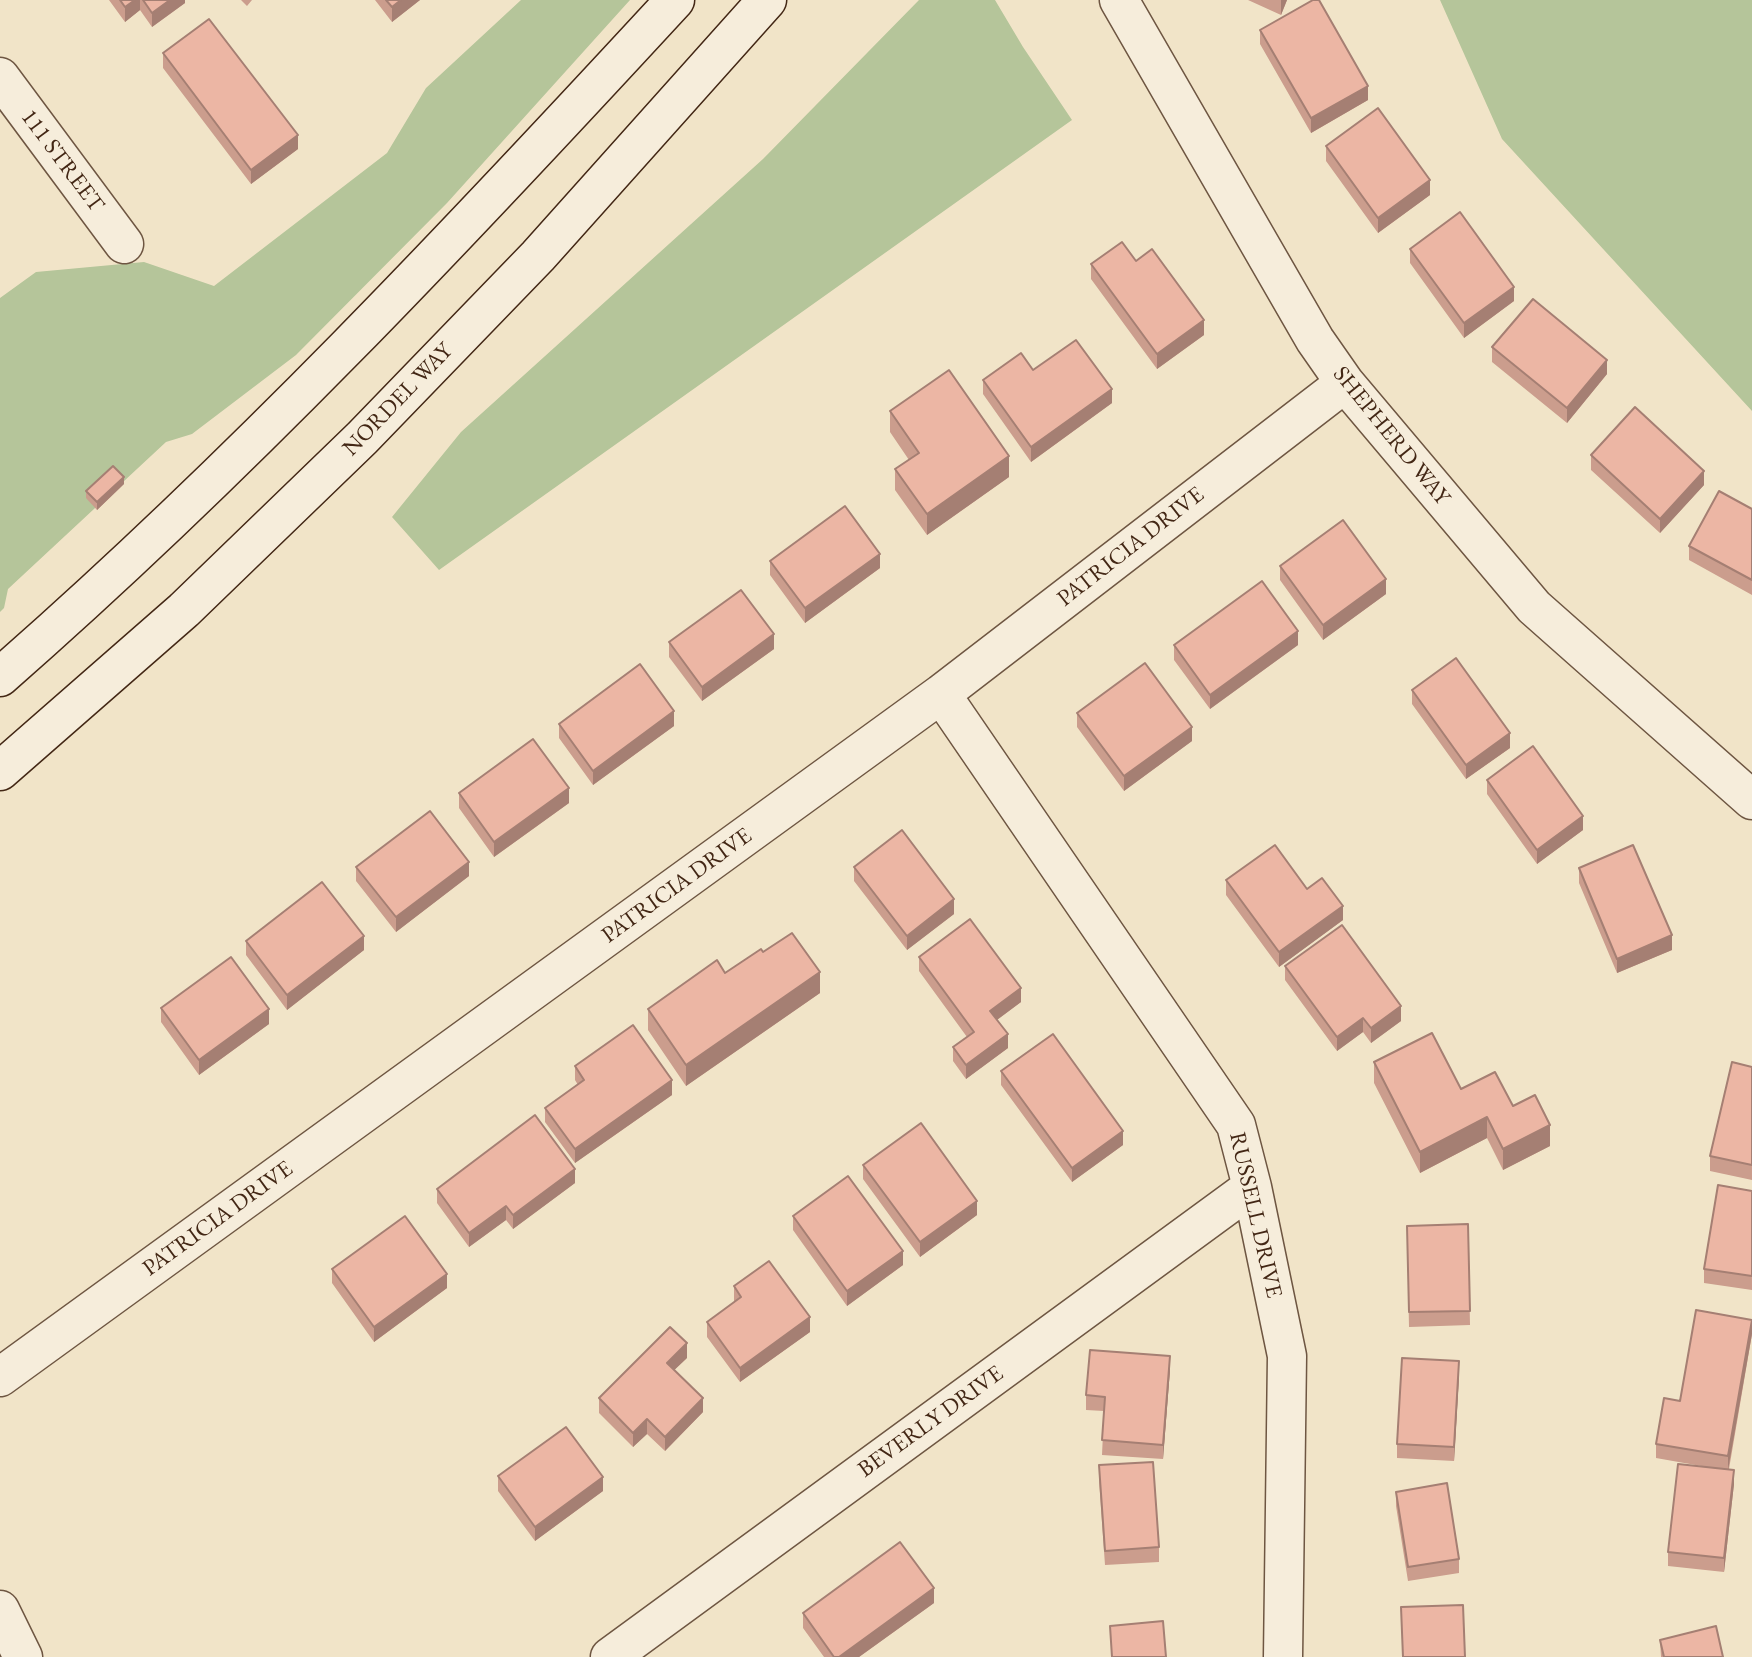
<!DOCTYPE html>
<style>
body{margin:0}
canvas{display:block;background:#f1e4c8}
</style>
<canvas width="1752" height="1657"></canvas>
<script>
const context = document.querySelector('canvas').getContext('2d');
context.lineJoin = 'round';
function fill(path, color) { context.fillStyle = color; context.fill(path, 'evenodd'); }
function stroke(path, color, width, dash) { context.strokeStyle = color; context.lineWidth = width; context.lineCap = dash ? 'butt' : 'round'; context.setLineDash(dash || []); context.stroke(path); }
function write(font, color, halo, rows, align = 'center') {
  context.font = font + ' "EB Garamond",serif'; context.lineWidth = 5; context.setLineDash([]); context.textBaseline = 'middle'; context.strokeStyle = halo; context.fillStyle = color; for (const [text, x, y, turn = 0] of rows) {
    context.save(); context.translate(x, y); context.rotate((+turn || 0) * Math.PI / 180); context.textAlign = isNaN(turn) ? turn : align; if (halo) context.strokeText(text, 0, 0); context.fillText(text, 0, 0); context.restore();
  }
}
const green = new Path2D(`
 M521,0H630L447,203L296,355L192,434L166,442L8,589L4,608L0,612V298L36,272L144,262L214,286L387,153L426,88Z
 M919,0H995L1023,47L1072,120L439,570L392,517L461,432L763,159Z
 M1440,0H1752V411L1502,139Z`);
const minor = new Path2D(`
 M1119,0L1315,340L1345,383L1534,607L1752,800
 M0,77L124,244
 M941,694L1236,1125L1252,1187L1287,1356L1283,1657
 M0,1377L941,694L1345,383
 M0,1610L23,1657
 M610,1657L1252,1187`);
const secondary = new Path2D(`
 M0,677C240,467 459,234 675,0
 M0,771L184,610L362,438L538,256L767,0`);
const wall = new Path2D(`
 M109,0H185V3L152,27L140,10L125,22Z
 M241,0H252L247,6Z
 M375,0H420L392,22Z
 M1248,0H1287L1281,15Z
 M1260,30L1368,100L1311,133L1260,44Z
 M163,53L298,149L251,184L163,68Z
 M1326,146L1430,195L1378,233L1326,161Z
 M1410,249L1514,301L1464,338L1410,263Z
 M1136,261L1204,335L1157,369L1091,279V264Z
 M1492,347L1607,374L1567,423L1492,362Z
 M1033,370L1112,403L1031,462L983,394V380Z
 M890,411L1009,477L927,535L895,490V469L909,460L890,432Z
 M1591,455L1704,485L1660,533L1591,470Z
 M124,484L97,510L86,498V491Z
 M1752,509V595L1689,560V546Z
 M770,561L880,568L805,623L770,575Z
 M1280,566L1386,594L1323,640L1280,580Z
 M669,642L774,649L702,701L669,657Z
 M1174,645H1298L1210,709L1174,660Z
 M1412,690L1510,748L1466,779L1412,704Z
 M1077,713L1192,741L1124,791L1077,727Z
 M559,724L674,726L593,785L559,738Z
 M1487,780L1583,830L1537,864L1487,794Z
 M459,793L569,803L494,857L459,808Z
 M356,867L469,876L396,932L356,881Z
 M854,867L954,914L907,950L854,881Z
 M1579,868L1672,950L1617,973L1579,883Z
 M1226,880L1343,920L1279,967L1226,895Z
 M246,941L364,950L287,1010L246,955Z
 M763,952L820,993L686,1086L648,1030V1009L725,973Z
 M919,957L1021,1002L997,1020L1008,1048L966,1079L953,1061V1047L967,1037L919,971Z
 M1285,966L1401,1021L1371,1043L1363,1032L1337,1051L1285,980Z
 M161,1008L269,1024L199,1075L161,1022Z
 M1374,1062L1513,1106L1550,1146L1503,1170L1487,1138L1420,1173L1374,1083Z
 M575,1066L672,1095L575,1163L545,1122V1108L578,1085L575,1080Z
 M1752,1067V1180L1710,1171V1156Z
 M1001,1071L1123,1145L1072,1182L1001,1085Z
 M863,1165L977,1215L920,1257L863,1179Z
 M575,1183L513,1229L506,1220L469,1247L437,1203V1189Z
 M1752,1191V1290L1704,1283V1269Z
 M793,1216L903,1265L847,1306L793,1230Z
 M1468,1224L1470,1325L1409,1327L1407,1226Z
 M332,1269L447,1288L374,1342L332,1283Z
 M734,1286L810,1332L740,1382L707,1337V1322L735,1302L734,1301Z
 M1752,1334L1729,1469L1734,1484L1724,1572L1668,1566V1552L1707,1467L1656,1458V1444L1680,1401Z
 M687,1358L674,1370L703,1412L665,1451L647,1434L633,1447L599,1413V1398Z
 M1170,1370L1163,1459L1102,1455L1104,1411L1086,1410V1395Z
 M1459,1376L1454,1461L1397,1458V1444Z
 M1099,1465L1159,1547V1562L1105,1565L1099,1480Z
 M498,1476L603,1491L535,1541L498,1491Z
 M1396,1492L1459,1559V1573L1408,1581L1396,1506Z
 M934,1603L859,1657H824L803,1628V1613Z
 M1660,1640L1723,1657H1661Z`);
const shadedWall = new Path2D(`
 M135,0H140V10L125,22V7Z
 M170,0H185V3L152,27V13Z
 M401,0H420L392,22V7Z
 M1281,0H1287L1281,15Z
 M1368,86V100L1311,133V118Z
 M298,135V149L251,184V170Z
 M1430,180V195L1378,233V218Z
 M1514,287V301L1464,338V323Z
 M1204,320V335L1157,369V354Z
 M1607,360V374L1567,423V408Z
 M1112,389V403L1031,462V447Z
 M1009,456V477L927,535V514Z
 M1704,471V485L1660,533V519Z
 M124,477V484L97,510V502Z
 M880,554V568L805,623V608Z
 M1386,579V594L1323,640V625Z
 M1298,631V645L1210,709V695Z
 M774,634V649L702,701V687Z
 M674,711V726L593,785V771Z
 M1192,727V741L1124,791V776Z
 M1510,733V748L1466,779V765Z
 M569,788V803L494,857V842Z
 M1583,816V830L1537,864V850Z
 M469,862V876L396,932V917Z
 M954,899V914L907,950V936Z
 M1343,906V920L1279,967V952Z
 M1672,935V950L1617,973V959Z
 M364,936V950L287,1010V995Z
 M820,972V993L686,1086V1065Z
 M1021,988V1002L990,1025V1011Z
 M1401,1006V1021L1371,1043V1028Z
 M269,1009V1024L199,1075V1060Z
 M1363,1018V1032L1337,1051V1037Z
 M1008,1034V1048L966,1079V1065Z
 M672,1080V1095L575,1163V1149Z
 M1487,1117V1138L1420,1173V1152Z
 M1550,1125V1146L1503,1170V1149Z
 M1123,1131V1145L1072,1182V1168Z
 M575,1169V1183L513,1229V1215Z
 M977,1201V1215L920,1257V1242Z
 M506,1206V1220L469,1247V1233Z
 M903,1251V1265L847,1306V1291Z
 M447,1274V1288L374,1342V1327Z
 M810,1317V1332L740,1382V1368Z
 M1752,1320V1334L1728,1470V1456Z
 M687,1343V1358L667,1377V1363Z
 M1170,1356V1370L1163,1459V1445Z
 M1459,1361V1376L1454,1461V1447Z
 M703,1398V1412L665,1451V1437Z
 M647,1419V1434L633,1447V1433Z
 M1734,1470V1484L1724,1572V1558Z
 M603,1477V1491L535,1541V1527Z
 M934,1588V1603L859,1657H839Z`);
const building = new Path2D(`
 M120,0H135L125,7Z
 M143,0H170L152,13Z
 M386,0H401L392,7Z
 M1313,0H1319L1368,86L1311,118L1260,30Z
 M209,19L298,135L251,170L163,53Z
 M1378,108L1430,180L1378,218L1326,146Z
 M1460,212L1514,287L1464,323L1410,249Z
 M1122,242L1136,261L1152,249L1204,320L1157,354L1091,264Z
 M1533,299L1607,360L1567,408L1492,347Z
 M1076,340L1112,389L1031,447L983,380L1021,353L1033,370Z
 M949,370L1009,456L927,514L895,469L919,453L890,411Z
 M1635,407L1704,471L1660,519L1591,455Z
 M113,466L124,477L97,502L86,491Z
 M1719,491L1752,509V580L1689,546Z
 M845,506L880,554L805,608L770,561Z
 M1343,520L1386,579L1323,625L1280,566Z
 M1262,581L1298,631L1210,695L1174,645Z
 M741,590L774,634L702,687L669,642Z
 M1456,658L1510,733L1466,765L1412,690Z
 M1145,663L1192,727L1124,776L1077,713Z
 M640,664L674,711L593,771L559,724Z
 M533,739L569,788L494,842L459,793Z
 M1533,746L1583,816L1537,850L1487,780Z
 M430,811L469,862L396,917L356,867Z
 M902,830L954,899L907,936L854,867Z
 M1275,845L1307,889L1322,878L1343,906L1279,952L1226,880Z
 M1633,845L1672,935L1617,959L1579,868Z
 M322,882L364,936L287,995L246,941Z
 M970,919L1021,988L990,1011L1008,1034L966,1065L953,1047L974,1032L919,957Z
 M1342,925L1401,1006L1371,1028L1363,1018L1337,1037L1285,966Z
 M792,933L820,972L686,1065L648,1009L717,960L725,973L761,949L763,952Z
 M231,957L269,1009L199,1060L161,1008Z
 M633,1025L672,1080L575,1149L545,1108L584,1080L575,1066Z
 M1432,1033L1461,1089L1495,1072L1513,1106L1535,1095L1550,1125L1503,1149L1487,1117L1420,1152L1374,1062Z
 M1053,1034L1123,1131L1072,1168L1001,1071Z
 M1732,1062L1752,1067V1165L1710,1156Z
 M535,1115L575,1169L513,1215L506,1206L469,1233L437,1189Z
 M921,1123L977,1201L920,1242L863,1165Z
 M848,1176L903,1251L847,1291L793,1216Z
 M1718,1185L1752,1191V1276L1704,1269Z
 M405,1216L447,1274L374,1327L332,1269Z
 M1468,1224L1470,1311L1409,1312L1407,1226Z
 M769,1261L810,1317L740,1368L707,1322L741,1297L734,1286Z
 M1696,1310L1752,1320L1728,1456L1656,1444L1664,1398L1680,1401Z
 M670,1327L687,1343L667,1363L703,1398L665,1437L647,1419L633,1433L599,1398Z
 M1090,1350L1170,1356L1163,1445L1102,1440L1105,1397L1086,1395Z
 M1402,1358L1459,1361L1454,1447L1397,1444Z
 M566,1427L603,1477L535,1527L498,1476Z
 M1153,1462L1159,1547L1105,1551L1099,1465Z
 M1678,1464L1734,1470L1724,1558L1668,1552Z
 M1447,1483L1459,1559L1408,1567L1396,1492Z
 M900,1542L934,1588L839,1657H834L803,1613Z
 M1463,1605L1465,1657H1403L1401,1607Z
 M1163,1621L1166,1657H1112L1110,1626Z
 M1716,1626L1723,1657H1664L1660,1640Z`);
const streetNames = [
 ["111 STREET",62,161,53],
 ["NORDEL WAY",398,400,-46],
 ["SHEPHERD WAY",1391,436,51],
 ["PATRICIA DRIVE",1131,547,-38],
 ["PATRICIA DRIVE",677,886,-36],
 ["RUSSELL DRIVE",1255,1215,77],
 ["PATRICIA DRIVE",218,1219,-36],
 ["BEVERLY DRIVE",931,1422,-36]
];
fill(green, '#b5c59a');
stroke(minor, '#6e5642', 41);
stroke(secondary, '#432715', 41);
stroke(minor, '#f6eddb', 38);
stroke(secondary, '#f6eddb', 38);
fill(wall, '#cb9d8d');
fill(shadedWall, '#a57f73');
fill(building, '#ecb6a4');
stroke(building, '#a57f73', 2);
write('23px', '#432715', '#f6eddb', streetNames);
</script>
